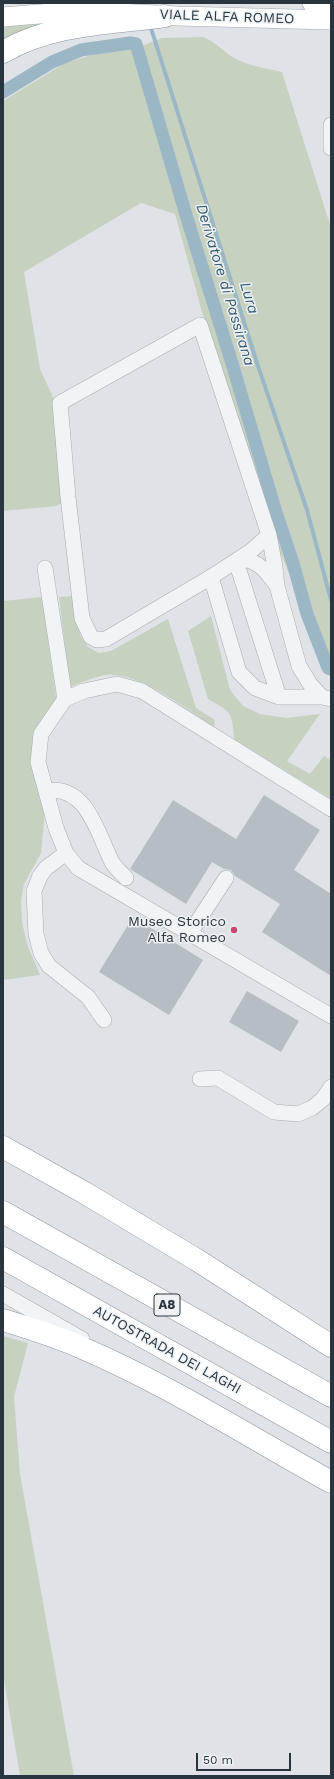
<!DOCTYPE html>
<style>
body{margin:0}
#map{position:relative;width:334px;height:1779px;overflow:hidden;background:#dfe3e7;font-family:"Work Sans",sans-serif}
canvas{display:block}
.frame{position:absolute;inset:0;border:4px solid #28343e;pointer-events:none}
.scale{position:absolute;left:196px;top:1753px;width:95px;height:18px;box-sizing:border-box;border:2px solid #28343e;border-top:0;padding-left:5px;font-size:12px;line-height:14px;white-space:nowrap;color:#28343e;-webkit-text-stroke:3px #eef2f5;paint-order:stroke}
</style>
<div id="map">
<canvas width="334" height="1779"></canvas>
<div class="frame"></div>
<div class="scale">50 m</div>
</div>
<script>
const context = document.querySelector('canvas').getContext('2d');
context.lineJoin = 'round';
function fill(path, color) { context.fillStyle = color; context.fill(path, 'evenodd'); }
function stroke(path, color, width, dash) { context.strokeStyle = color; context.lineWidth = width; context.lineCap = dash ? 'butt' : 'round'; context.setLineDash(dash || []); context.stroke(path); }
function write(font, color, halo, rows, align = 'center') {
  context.font = font + ' "Work Sans",sans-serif'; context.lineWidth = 3; context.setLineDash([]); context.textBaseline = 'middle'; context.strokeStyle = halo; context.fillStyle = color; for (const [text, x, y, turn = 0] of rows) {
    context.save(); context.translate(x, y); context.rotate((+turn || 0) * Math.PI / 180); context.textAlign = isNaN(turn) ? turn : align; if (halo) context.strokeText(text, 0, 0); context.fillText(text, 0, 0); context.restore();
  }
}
const green = new Path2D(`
 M22,22L57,24L3,45V28Z
 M203,37C215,42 221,49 231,56C247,66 264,68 282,72L331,228V663L324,659L281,554L202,312L175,214L141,203L24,272L40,369L53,397L64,502L56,506L3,511V101L65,63L108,50H131L162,38Z
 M74,596L80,635L88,647L99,653L111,651L168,619L196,708L215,720L214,727C186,709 139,671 105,675C94,677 81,683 70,687L59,597Z
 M42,597L57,704L39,734L46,801L41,853L24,884L21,900L22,922L27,944L40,975L3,980V601Z
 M211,616L230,690L243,706L260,714L286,718L320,714L287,761L310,774L324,756L331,761V799L234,739C232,711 232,713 208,699L188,631Z
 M3,1336L28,1343L14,1397L20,1474L74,1776H20L3,1673Z`);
const stream = new Path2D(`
 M150,25L257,363L307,510L331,600`);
const canal = new Path2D(`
 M3,92L52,62L81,50L130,43L136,44L186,215L234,370L275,509L293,563L307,614L328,668L331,669`);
const building = new Path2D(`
 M264,795L320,830L294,870L331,894V976L262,932L280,904L235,876L231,870L224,869L212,862L186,904L130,869L173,800L236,839Z
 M133,917L203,960L169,1015L99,972Z
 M247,991L299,1021L281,1052L229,1022Z`);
const minor = new Path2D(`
 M331,125V148
 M241,558C261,563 265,570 277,586
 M236,561L279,697
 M45,568L65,699
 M211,577L251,551L269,535
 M322,697L310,684L299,666L277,586L275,567L269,535L200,325L60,403L68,497L82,618L91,637L97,640L106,639L211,577L239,672L255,688L279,697H322L331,699
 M47,791C87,784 98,835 112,862C115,868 122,873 126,878
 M331,809L142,691L117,684L84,691L65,699L41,734L38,762L56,828L66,853L78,868L331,1016
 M66,853L46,868L40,876L34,891L36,934L41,953L49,966L88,997L104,1020
 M190,933L226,878
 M200,1079L218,1078L274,1112L298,1114L312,1108L323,1099L331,1087
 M3,1294L82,1339`);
const major = new Path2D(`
 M312,3L331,4
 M3,17L76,11L178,16L331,20`);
const highway = new Path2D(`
 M3,52C53,23 109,24 165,16
 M3,1147L85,1193L197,1260L331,1346
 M3,1212L331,1396
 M3,1258L331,1442
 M3,1320C29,1328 55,1336 80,1347C167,1384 248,1436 331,1482`);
const markers = [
 [234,930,4,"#c8486f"]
];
const shields = [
 [167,1305,26]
];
const shieldNames = [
 ["A8",167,1305]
];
const streetNames = [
 ["VIALE ALFA ROMEO",227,17,2],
 ["AUTOSTRADA DEI LAGHI",167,1350,29]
];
const poiNames = [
 ["Museo Storico",226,922],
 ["Alfa Romeo",226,938]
];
const waterNames = [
 ["Derivatore di Passirana",225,285,73],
 ["Lura",249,298,73]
];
fill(green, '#c7d1c0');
stroke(stream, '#9bb7c6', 4);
stroke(canal, '#9bb7c6', 13);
fill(building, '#b6bec4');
stroke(minor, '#a4abb1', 16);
stroke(major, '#9eaab3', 20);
stroke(highway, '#87939d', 23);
stroke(minor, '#f1f4f6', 15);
stroke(major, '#fff', 19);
stroke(highway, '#fff', 22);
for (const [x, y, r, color] of markers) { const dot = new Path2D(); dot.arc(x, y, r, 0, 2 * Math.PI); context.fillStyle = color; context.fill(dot); stroke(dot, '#eef2f5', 1.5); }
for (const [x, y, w] of shields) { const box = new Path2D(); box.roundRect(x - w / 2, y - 11, w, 22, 3); context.fillStyle = '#eef2f5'; context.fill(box); stroke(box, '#28343e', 1); }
write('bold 13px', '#28343e', null, shieldNames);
write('14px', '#28343e', '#eef2f5', streetNames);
write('14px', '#28343e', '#eef2f5', poiNames, 'right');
write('italic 15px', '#345870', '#eef2f5', waterNames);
</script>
